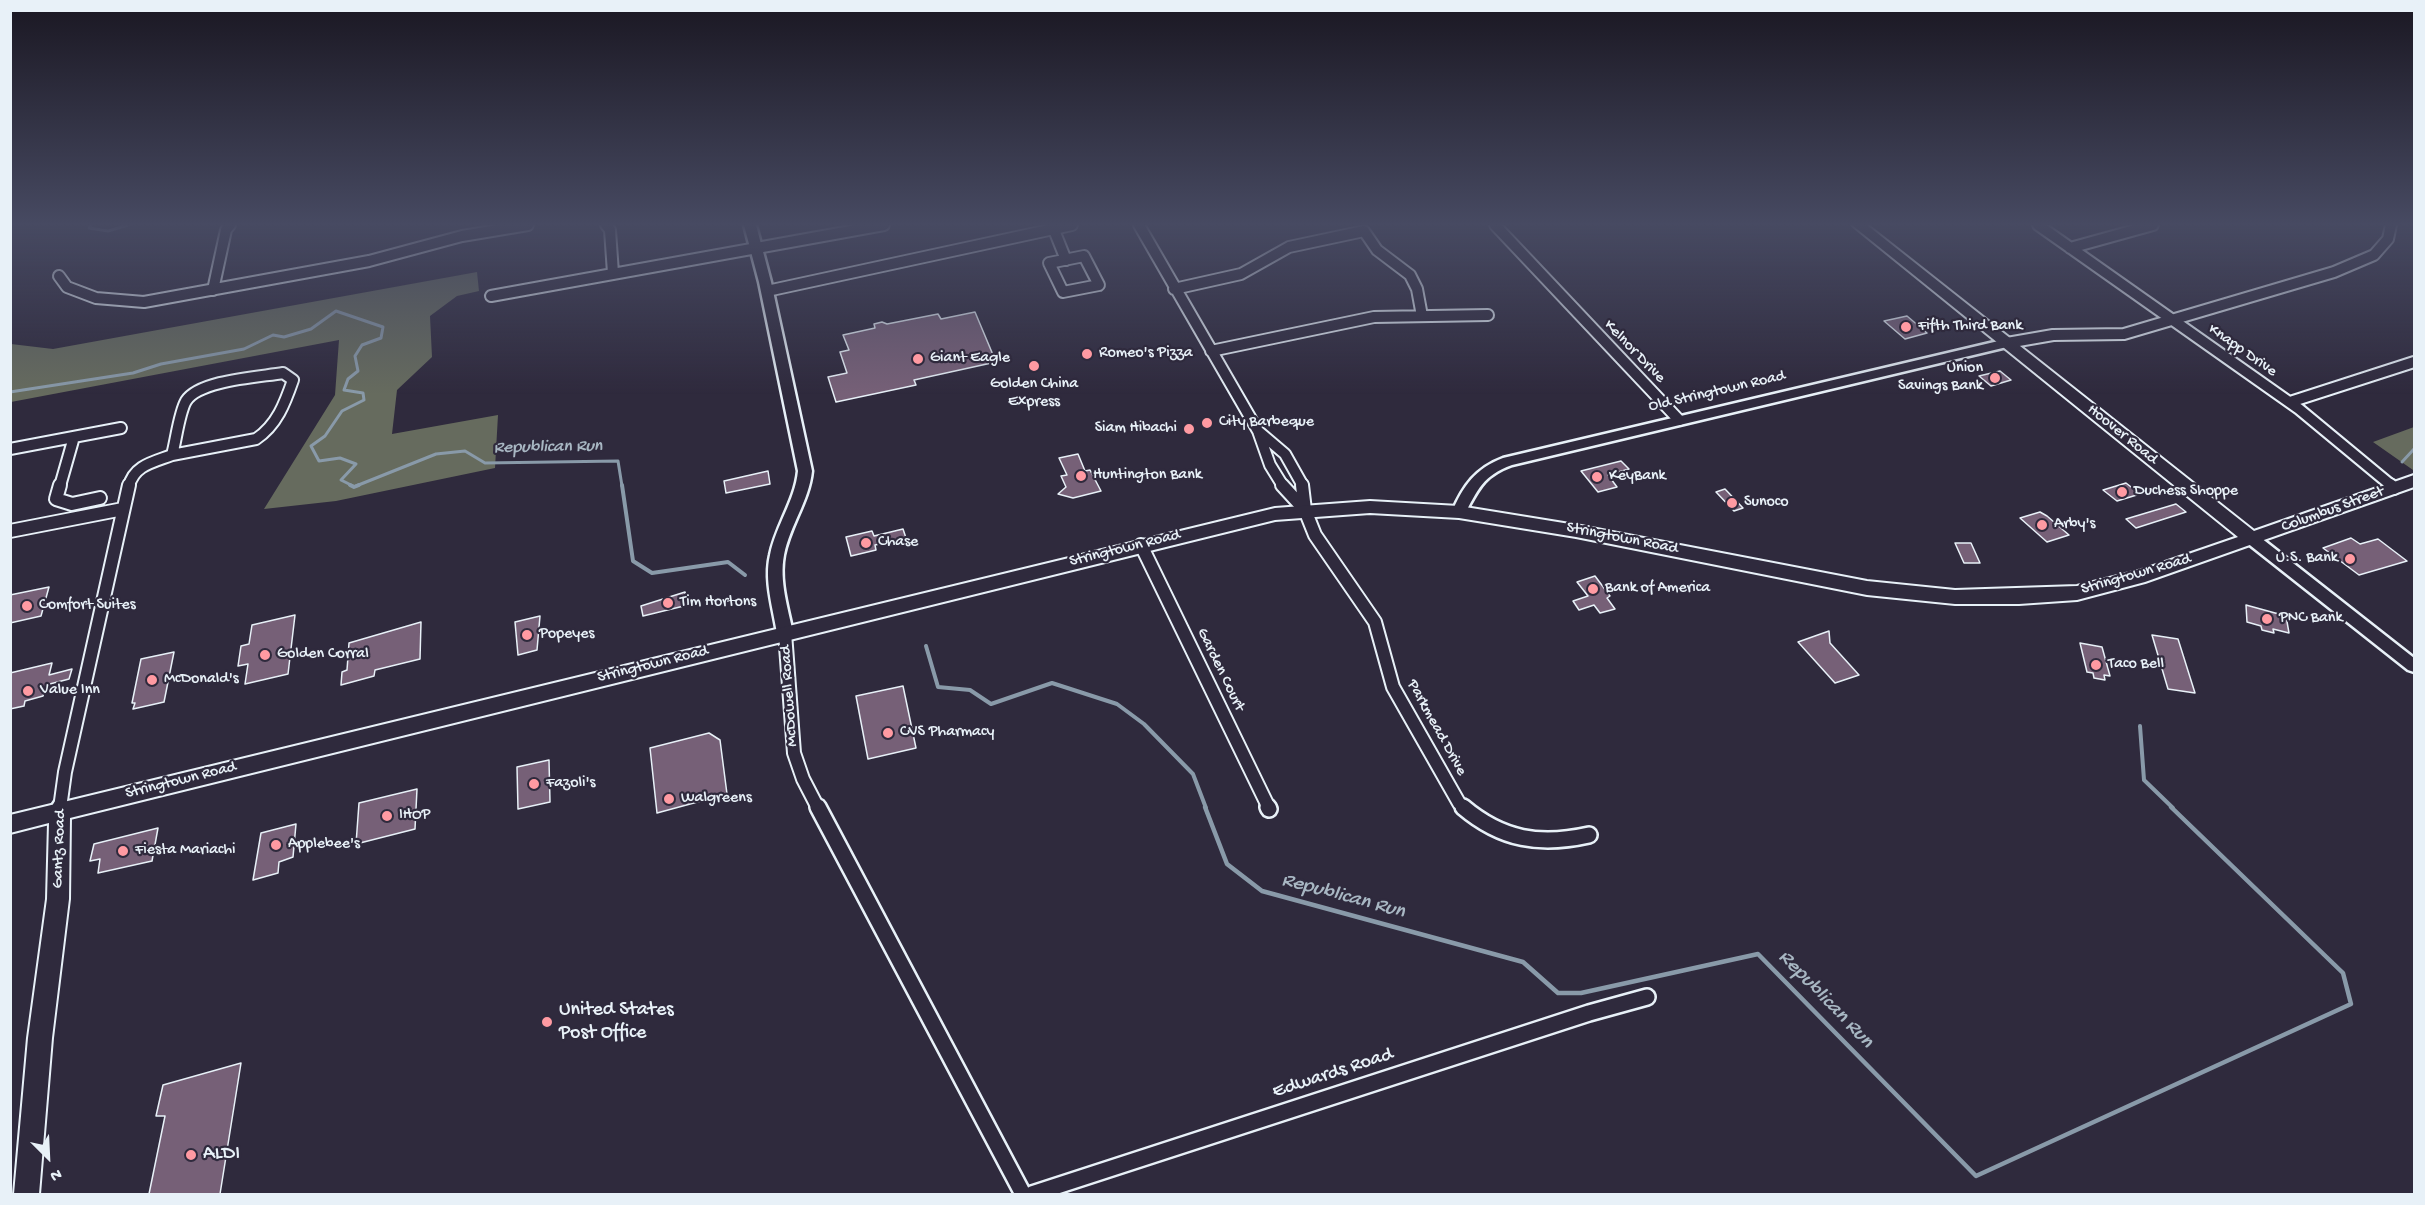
<!DOCTYPE html>
<style>
body{margin:0}
#map{position:relative;width:2425px;height:1205px;overflow:hidden;background:#2f2a3d;font-family:"Gochi Hand",sans-serif}
canvas{display:block}
.frame{position:absolute;inset:0;border:12px solid #e8f1f8;pointer-events:none}
.north{position:absolute;left:18px;top:1127px;width:60px;height:60px;-webkit-text-stroke:4px #2f2a3d;paint-order:stroke;rotate:156deg;font-size:16px;font-weight:700;line-height:24px;text-align:center;color:#e8f1f8}
.north::after{content:'';display:block;margin:auto;width:21px;height:27px;background:#e8f1f8;clip-path:polygon(50% 0,100% 100%,50% 72%,0 100%)}
</style>
<div id="map">
<canvas width="2425" height="1205"></canvas>
<div class="frame"></div>
<div class="north">N</div>
</div>
<script>
const context = document.querySelector('canvas').getContext('2d');
context.lineJoin = 'round';
function fill(path, color) { context.fillStyle = color; context.fill(path, 'evenodd'); }
function stroke(path, color, width, dash) { context.strokeStyle = color; context.lineWidth = width; context.lineCap = dash ? 'butt' : 'round'; context.setLineDash(dash || []); context.stroke(path); }
function write(font, color, halo, rows, align = 'center') {
  context.font = font + ' "Gochi Hand",sans-serif'; context.lineWidth = 4.5; context.setLineDash([]); context.textBaseline = 'middle'; context.strokeStyle = halo; context.fillStyle = color; for (const [text, x, y, turn = 0] of rows) {
    context.save(); context.translate(x, y); context.rotate((+turn || 0) * Math.PI / 180); context.textAlign = isNaN(turn) ? turn : align; if (halo) context.strokeText(text, 0, 0); context.fillText(text, 0, 0); context.restore();
  }
}
const green = new Path2D(`
 M477,272L479,291L457,296L430,316L432,357L397,390L392,434L498,415L495,468L336,501L264,509L335,395L339,340L11,402V344L53,349Z
 M2414,427L2413,470L2373,442Z`);
const streamFar2 = new Path2D(`
 M91,225L89,228L108,231L128,225
 M10,392L133,373L161,364L244,349L273,335L284,337L311,329L336,311L383,327L381,338L362,345L355,356L358,371L348,379L344,390L363,393L364,400L342,411L325,436L311,446L319,461L340,458L356,464L341,480L353,486
 M2402,462L2414,449
 M356,486L436,454L465,451L485,463L618,461L622,486`);
const streamFar1 = new Path2D(`
 M350,485L354,487L359,485
 M622,485L633,561L652,573L728,562L745,575
 M926,646L938,687L970,690L991,704L1052,683L1117,704L1144,724L1193,774L1206,808
 M2140,726L2144,780L2173,808`);
const stream = new Path2D(`
 M1205,807L1227,864L1262,891L1523,962L1558,993H1581L1758,954L1976,1176L2351,1004L2343,973L2171,807`);
const building = new Path2D(`
 M975,312L996,362L914,380L916,385L836,402L828,377L847,373L840,352L849,350L843,335L875,328L874,324L882,322L887,324L938,314L941,319Z
 M1907,316L1927,333L1905,339L1884,321Z
 M2000,371L2011,380L1991,386L1979,376Z
 M1078,454L1085,471L1090,470L1101,491L1073,498L1058,494L1066,487L1061,476L1067,475L1059,458Z
 M1621,461L1629,469L1608,475L1617,487L1598,492L1581,471Z
 M768,471L770,484L726,493L724,481Z
 M2126,483L2140,494L2117,501L2103,490Z
 M1725,489L1743,508L1734,511L1716,492Z
 M2176,504L2186,512L2136,528L2126,519Z
 M2040,512L2047,516L2069,535L2047,542L2020,518Z
 M903,529L906,538L875,545L876,550L851,556L846,537L872,531L874,536Z
 M2351,538L2360,544L2378,539L2407,561L2359,575L2323,548Z
 M1955,543H1971L1980,563H1964Z
 M1595,576L1610,596L1607,598L1615,609L1600,613L1594,605L1579,610L1573,601L1588,596L1577,582Z
 M49,587L41,616L10,623V595Z
 M685,592L688,605L643,616L641,606Z
 M2246,605L2286,616L2289,633L2273,629L2274,633L2262,630L2261,626L2247,622Z
 M295,615L288,674L245,684L248,664L238,666L241,646L249,644L252,625Z
 M540,616L537,650L518,655L515,622Z
 M421,622L420,659L375,670L374,676L341,685L342,672L347,670L349,643Z
 M1829,631L1830,643L1859,675L1835,683L1798,642Z
 M2152,635L2178,639L2195,693L2168,689Z
 M2080,643L2102,647L2110,676L2104,675L2105,680L2094,678L2093,673L2087,672Z
 M174,652L164,702L133,709L135,703H132L141,659Z
 M52,663L49,675L72,669L69,679L46,685L43,696L25,701L24,706L10,709V673Z
 M903,686L916,748L868,759L856,696Z
 M709,733L720,740L727,794L657,813L650,748Z
 M549,760L550,802L518,809L517,767Z
 M417,789L415,829L356,844L359,803Z
 M296,824L293,857L279,862L278,873L253,880L261,833Z
 M158,828L152,861L98,873L100,859L90,861L94,844Z
 M241,1063L220,1194H149L165,1116H156L163,1085Z`);
const minorFar2 = new Path2D(`
 M606,225L610,230L613,273
 M1139,225L1258,431L1270,465L1283,486
 M1495,225L1679,420
 M2038,225L2299,409L2392,486
 M1054,230L1066,260
 M2070,248L2153,225
 M1084,256L1099,285L1063,292L1049,263Z
 M59,276L67,287L96,298L144,302L369,261L462,236L528,225
 M1174,289L1241,274L1289,247L1364,231L1377,250L1410,275L1417,289L1422,316
 M213,290L226,230L230,225
 M767,291L1072,225
 M491,296L884,225
 M2007,343L2053,335L2124,334L2334,272L2374,255L2388,239L2391,225
 M1211,351L1374,317L1488,315
 M283,373L293,380C285,403 277,425 256,439L172,455C176,441 179,413 186,401C199,380 260,377 283,373Z
 M2290,402L2414,362
 M1258,431L1285,454L1303,486
 M10,449L121,428
 M60,486L74,437
 M129,486C134,465 154,462 172,455`);
const minorFar1 = new Path2D(`
 M60,485L56,499L72,504L100,498
 M1282,485L1305,510
 M1302,485L1305,510L1315,535L1375,622L1393,687L1459,803L1465,808
 M2390,485L2394,488
 M10,531L123,509
 M1141,545L1269,808
 M785,633L794,753L803,779L818,808
 M60,808L65,772L129,485`);
const minor = new Path2D(`
 M818,807L1023,1194
 M1268,807L1269,809
 M1463,807C1502,840 1540,846 1589,835
 M60,810V807
 M1032,1194L1589,1013L1647,997`);
const tertiary = new Path2D(`
 M744,225H756L771,282L812,471C809,501 790,525 784,555C779,581 788,608 793,633L790,637H780L777,633C773,608 764,580 770,555C776,525 795,501 798,471L759,282Z
 M2007,339L2013,343L2011,346L1512,465C1482,476 1478,490 1464,515H1454L1452,512C1463,486 1476,468 1503,458Z
 M2251,533L2256,534L2414,658V672L2408,670L2246,542L2244,538Z`);
const secondary = new Path2D(`
 M1852,225H1867L2254,531L2414,475V487L2145,582L2077,600L2019,604H1955L1867,595L1576,537L1459,518L1370,513L1275,520L70,818L69,899L52,1038L39,1194H14L28,1038L47,899L49,823L10,833V815L1275,508L1370,501L1459,506L1576,525L1867,581L1955,590L2077,586L2142,570L2238,537Z`);
const markers = [
 [1906,327,6,"#ff9aa2"],
 [1087,354,6,"#ff9aa2"],
 [918,359,6,"#ff9aa2"],
 [1034,366,6,"#ff9aa2"],
 [1995,378,6,"#ff9aa2"],
 [1207,423,6,"#ff9aa2"],
 [1189,429,6,"#ff9aa2"],
 [1081,476,6,"#ff9aa2"],
 [1597,477,6,"#ff9aa2"],
 [2122,492,6,"#ff9aa2"],
 [1732,503,6,"#ff9aa2"],
 [2042,525,6,"#ff9aa2"],
 [866,543,6,"#ff9aa2"],
 [2350,559,6,"#ff9aa2"],
 [1593,589,6,"#ff9aa2"],
 [668,603,6,"#ff9aa2"],
 [27,606,6,"#ff9aa2"],
 [2267,619,6,"#ff9aa2"],
 [527,635,6,"#ff9aa2"],
 [265,655,6,"#ff9aa2"],
 [2096,665,6,"#ff9aa2"],
 [152,680,6,"#ff9aa2"],
 [28,691,6,"#ff9aa2"],
 [888,733,6,"#ff9aa2"],
 [534,784,6,"#ff9aa2"],
 [669,799,6,"#ff9aa2"],
 [387,816,6,"#ff9aa2"],
 [276,845,6,"#ff9aa2"],
 [123,851,6,"#ff9aa2"],
 [547,1022,6,"#ff9aa2"],
 [191,1155,6,"#ff9aa2"]
];
const poiNames = [
 ["Fifth Third Bank",1918,327],
 ["Romeo's Pizza",1099,354],
 ["Giant Eagle",930,359],
 ["Union",1983,369,"right"],
 ["Savings Bank",1983,387,"right"],
 ["Golden China",1034,385,"center"],
 ["Express",1034,403,"center"],
 ["City Barbeque",1219,423],
 ["Siam Hibachi",1177,429,"right"],
 ["Huntington Bank",1093,476],
 ["KeyBank",1609,477],
 ["Duchess Shoppe",2134,492],
 ["Sunoco",1744,503],
 ["Arby's",2054,525],
 ["Chase",878,543],
 ["U.S. Bank",2338,559,"right"],
 ["Bank of America",1605,589],
 ["Tim Hortons",680,603],
 ["Comfort Suites",39,606],
 ["PNC Bank",2279,619],
 ["Popeyes",539,635],
 ["Golden Corral",277,655],
 ["Taco Bell",2108,665],
 ["McDonald's",164,680],
 ["Value Inn",40,691],
 ["CVS Pharmacy",900,733],
 ["Fazoli's",546,784],
 ["Walgreens",681,799],
 ["IHOP",399,816],
 ["Applebee's",288,845],
 ["Fiesta Mariachi",135,851]
];
const streetNames = [
 ["Knapp Drive",2242,351,35],
 ["Kelnor Drive",1634,352,46],
 ["Old Stringtown Road",1717,392,-13],
 ["Hoover Road",2122,435,39],
 ["Columbus Street",2333,510,-20],
 ["Stringtown Road",1622,539,11],
 ["Stringtown Road",1125,549,-14],
 ["Stringtown Road",2136,575,-16],
 ["Stringtown Road",653,665,-14],
 ["Garden Court",1220,670,64],
 ["McDowell Road",790,696,-94],
 ["Parkmead Drive",1436,728,61],
 ["Stringtown Road",181,781,-14],
 ["Gantz Road",60,849,-88]
];
const waterNames = [
 ["Republican Run",548,448,-1]
];
const nearPoinames = [
 ["United States",559,1011],
 ["Post Office",559,1034],
 ["ALDI",203,1155]
];
const nearStreetnames = [
 ["Edwards Road",1333,1074,-18]
];
const nearWaternames = [
 ["Republican Run",1343,897,15],
 ["Republican Run",1825,1000,46]
];
fill(green, '#666b5e');
stroke(streamFar2, '#899aa9', 3);
stroke(streamFar1, '#899aa9', 4);
stroke(stream, '#899aa9', 4.5);
fill(building, '#766077');
stroke(building, '#e8f1f8', 1.5);
stroke(minorFar2, '#e8f1f8', 14);
stroke(minorFar1, '#e8f1f8', 16);
stroke(minor, '#e8f1f8', 20);
stroke(tertiary, '#e8f1f8', 5);
stroke(secondary, '#e8f1f8', 4);
stroke(minorFar2, '#2f2a3d', 10);
stroke(minorFar1, '#2f2a3d', 12);
stroke(minor, '#2f2a3d', 15);
fill(tertiary, '#2f2a3d');
fill(secondary, '#2f2a3d');
const sky = context.createLinearGradient(0, 0, 0, 394);
sky.addColorStop(0, '#1a1722');
sky.addColorStop(0.57, '#474a62');
sky.addColorStop(1, '#474a6200');
context.fillStyle = sky;
context.fillRect(0, 0, 2425, 394);
for (const [x, y, r, color] of markers) { const dot = new Path2D(); dot.arc(x, y, r, 0, 2 * Math.PI); context.fillStyle = color; context.fill(dot); stroke(dot, '#2f2a3d', 2); }
write('16px', '#e8f1f8', '#2f2a3d', poiNames, 'left');
write('16px', '#e8f1f8', '#2f2a3d', streetNames);
write('italic 18px', '#a8b7c3', '#2f2a3d', waterNames);
write('20px', '#e8f1f8', '#2f2a3d', nearPoinames, 'left');
write('20px', '#e8f1f8', '#2f2a3d', nearStreetnames);
write('italic 21px', '#a8b7c3', '#2f2a3d', nearWaternames);
</script>
